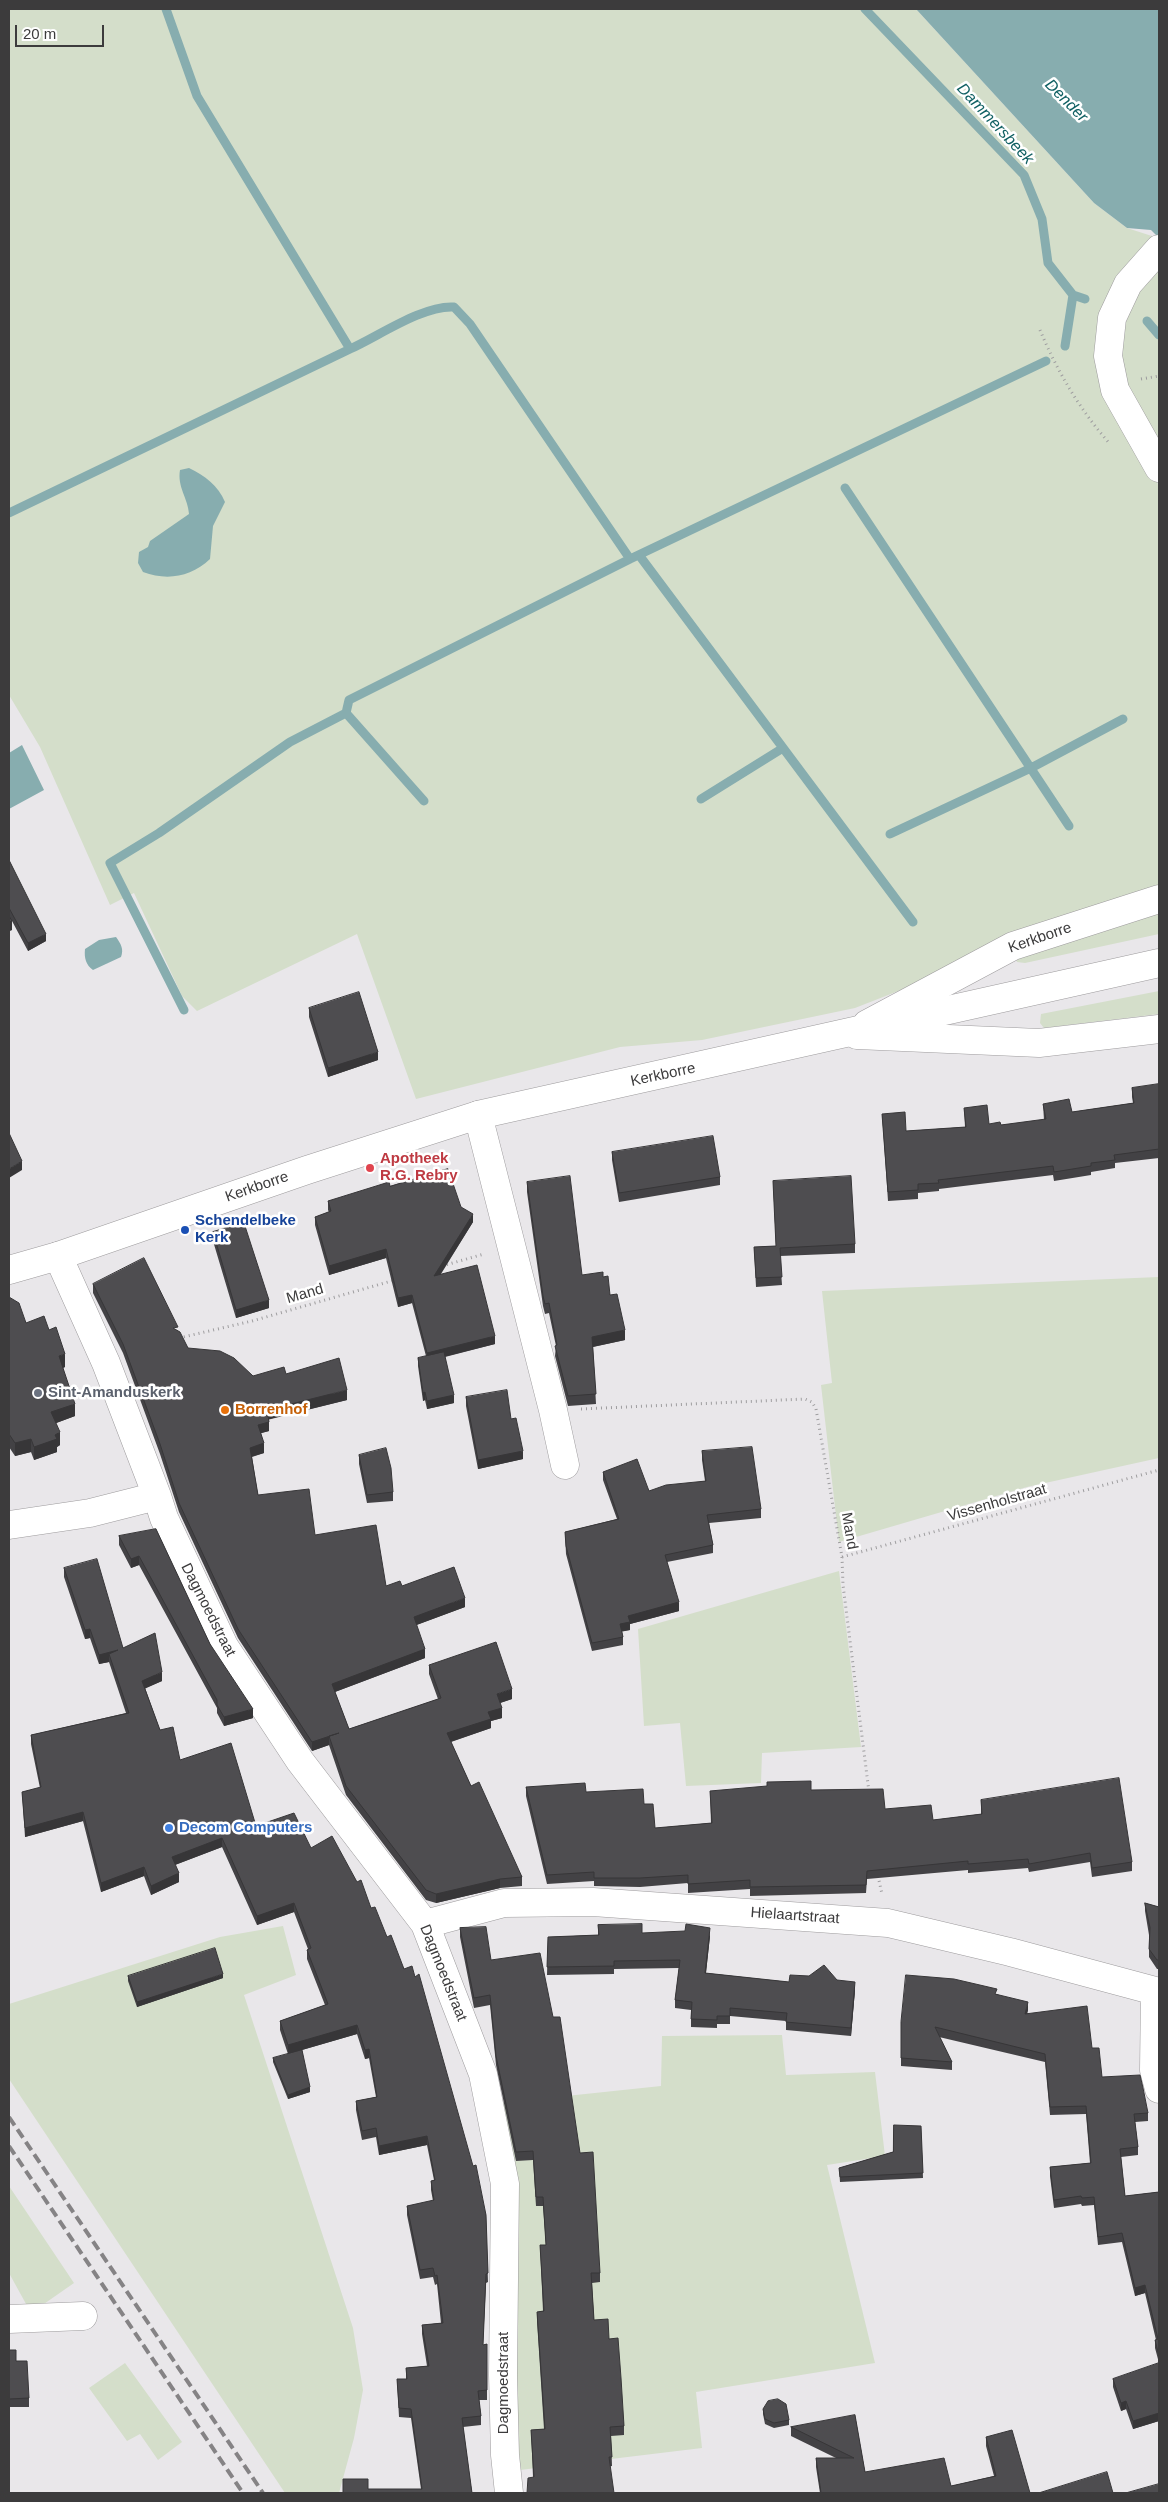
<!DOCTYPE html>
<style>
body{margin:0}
#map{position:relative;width:1168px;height:2502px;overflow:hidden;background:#e9e7ea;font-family:Helvetica,sans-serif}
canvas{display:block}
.frame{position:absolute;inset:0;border:10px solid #3c3b3c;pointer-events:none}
.scale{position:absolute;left:15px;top:25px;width:89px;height:22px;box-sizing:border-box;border:2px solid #3c3b3c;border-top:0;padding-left:6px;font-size:15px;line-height:18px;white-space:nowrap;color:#3c3b3c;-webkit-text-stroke:4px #fff;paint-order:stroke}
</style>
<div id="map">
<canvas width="1168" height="2502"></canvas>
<div class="frame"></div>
<div class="scale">20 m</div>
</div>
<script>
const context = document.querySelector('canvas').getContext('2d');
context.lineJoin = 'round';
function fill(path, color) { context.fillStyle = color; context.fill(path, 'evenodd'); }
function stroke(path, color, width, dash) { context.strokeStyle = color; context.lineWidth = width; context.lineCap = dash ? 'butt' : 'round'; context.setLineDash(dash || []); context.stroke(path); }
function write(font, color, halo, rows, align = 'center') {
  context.font = font + ' Helvetica,sans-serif'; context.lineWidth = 5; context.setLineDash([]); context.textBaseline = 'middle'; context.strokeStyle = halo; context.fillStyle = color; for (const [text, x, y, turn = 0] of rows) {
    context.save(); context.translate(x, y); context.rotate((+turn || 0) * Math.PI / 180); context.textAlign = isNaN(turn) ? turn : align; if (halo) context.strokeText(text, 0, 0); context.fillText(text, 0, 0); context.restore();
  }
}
const green = new Path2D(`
 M9,9H916L1094,203L1127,228L1155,237L1101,337L1159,487V886L1018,931L973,952L929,979L855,1008L702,1040L620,1047L416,1099L357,934L197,1011L182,996L134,893L110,905L40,747L9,695Z
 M1159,271V449L1126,394L1117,333L1147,274Z
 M1159,908V934L1025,963L1017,962L1016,958Z
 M1159,991V1014L1044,1028L1040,1023L1041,1014Z
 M1159,1277V1458L1027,1487L839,1542L821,1385L832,1383L822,1291Z
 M839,1571L861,1747L762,1753L761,1783L686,1786L680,1723L644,1726L638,1629Z
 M283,1926L296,1975L244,1995L353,2328L363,2390L354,2438L339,2493H285L9,2079V2004L220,1937Z
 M782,2035L786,2075L875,2072L885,2156L827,2165L875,2363L696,2392L702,2448L520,2470L500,2103L661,2086L662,2036Z
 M9,2186L74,2283L31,2313L9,2273Z
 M125,2363L182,2442L158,2460L140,2434L127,2441L89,2388Z`);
const water = new Path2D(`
 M916,9H1159V238L1151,230L1127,228L1094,203Z
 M189,468C205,476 218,485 225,502L213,526L210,559C191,577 167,581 143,572L138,563L139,552L148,547L150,541L189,514C188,498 177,487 180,470Z
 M22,745L44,790L9,809V753Z
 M116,937C121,944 124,949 121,957L93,970C86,965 84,958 85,949L99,940Z`);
const stream = new Path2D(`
 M166,9L197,96L350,349C379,336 423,305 454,307L470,324L630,559L1046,361
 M865,9L1024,175L1042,219L1048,263L1073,295L1085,299
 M1147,321L1159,335
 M1065,346L1073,295
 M845,488L1069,826
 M9,513L350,349
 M639,555L913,922
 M701,799L783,748
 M424,801L346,713L349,700L630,559
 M890,834L1031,768L1123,719
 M184,1010L110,863L159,833L290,742L346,713`);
const path = new Path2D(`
 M1040,330C1057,371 1080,410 1110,444
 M1141,379L1159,376
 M442,1266L484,1254
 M179,1338L252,1321L395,1280
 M581,1409L805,1399L812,1402L816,1409L842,1557L843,1585L869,1792
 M842,1557L1159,1470
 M878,1876L882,1894`);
const street = new Path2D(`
 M1159,249L1128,284L1112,318L1108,356L1115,390L1159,468
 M867,1024L1013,946L1159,899
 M857,1035L1039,1043L1159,1029
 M478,1115L553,1410L565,1465
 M58,1256L106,1363L157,1496L164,1518L224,1646L300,1761L425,1924L483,2074L505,2184L503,2375L505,2455L509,2493
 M9,1525L90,1513L157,1496
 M425,1924L504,1903L593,1902L888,1923L1010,1952L1159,1992
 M1155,1991L1154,2070L1159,2089
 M9,2319L83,2316`);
const secondary = new Path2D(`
 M9,1270L58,1256L307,1170L478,1115L1159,963`);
const rail = new Path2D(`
 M9,2117L263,2493
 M9,2146L243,2493`);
const wall = new Path2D(`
 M9,860L46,941L28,951L12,921V930L9,931Z
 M309,1008L378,1060L328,1077L309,1017Z
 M1159,1084V1158L1115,1163V1168L1091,1172V1175L1054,1181L1053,1175L939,1189V1191L918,1193V1199L888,1201L882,1114L906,1131L965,1127L964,1108L989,1124L1001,1125L1044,1120L1043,1104L1072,1112L1133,1103L1132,1097V1088Z
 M612,1152L720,1177V1185L619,1202L612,1160Z
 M773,1181L855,1244V1253L780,1256L782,1285L756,1287L754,1247L776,1246Z
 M527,1182L582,1275L603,1277L610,1295L625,1340L593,1347L596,1404L568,1406L555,1356L556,1346L549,1313L545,1314L543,1306L527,1192Z
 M390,1186L461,1207L473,1222L441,1274L495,1344L445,1357L454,1403L427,1409L425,1400L423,1401L418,1366V1358L426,1356L412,1303L398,1307L386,1258L329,1275L315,1225V1217L329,1212L328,1210V1201Z
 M213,1232L269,1308L236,1318L213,1241Z
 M93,1284L178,1331L188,1348L253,1376L286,1374L347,1400L269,1419V1431L261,1433L264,1453L252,1457L258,1495L386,1586H402L465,1607L416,1625L425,1658L335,1692L349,1729L438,1699L429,1674V1665L512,1699L500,1703L502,1718L491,1721V1728L451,1742L471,1786L522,1877V1886L500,1888L436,1903L426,1900L346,1795L329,1745L312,1751L238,1638L179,1512L160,1454L123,1353L93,1293Z
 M9,1297L26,1323L49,1330L65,1367L63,1368L75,1416L56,1423L60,1445L57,1447V1452L34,1460L31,1452L15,1456L9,1447Z
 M466,1397L511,1419L523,1459L478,1469L466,1406Z
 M702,1451L761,1509V1518L709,1523L713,1545V1553L667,1562L679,1611L630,1624V1630L622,1631L623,1637V1645L592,1651L566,1554L565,1532L617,1519L603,1480V1472L649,1491L705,1481L702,1460Z
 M359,1455L393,1492V1501L367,1503L359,1464Z
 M156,1529L210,1644L253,1718L224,1726L217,1713V1708L139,1565L131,1568L119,1545V1536Z
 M64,1568L123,1648L162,1681L145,1688L160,1730L180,1760L256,1826L311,1848L371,1908L404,1969L415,1977L486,2215L488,2282L486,2283L483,2345L487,2344V2400H479L481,2416V2425L463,2427L472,2493L368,2489H421L411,2418L399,2417L397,2379H406V2368L427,2366L422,2334V2325L441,2323L437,2284L435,2285L433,2277L420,2279L407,2215V2206L433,2201L431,2190V2181L434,2180L427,2145L379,2155L376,2137L362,2140L356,2110V2101L376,2097L369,2058L365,2059L357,2034L302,2050L310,2092L288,2099L273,2062V2058L288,2054L280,2030V2021L325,2005L307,1959V1950L308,1949L294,1912L257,1925L222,1847L175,1865L179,1882L151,1895L144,1876L101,1892L83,1821L25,1837L22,1792L40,1788L31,1744V1735L126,1713L109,1662L99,1664L90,1638L85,1639L64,1577Z
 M526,1787L586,1792L644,1804L655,1828L711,1823L710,1791L811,1790L885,1809L933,1820L981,1814V1800L1132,1862V1871L1092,1877L1090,1862L1029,1872L1028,1868L968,1873V1870L867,1879L866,1893L750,1896V1889L688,1893V1883L640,1887L594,1886V1881L547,1884L526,1796Z
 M1145,1903L1159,1907V1969H1157L1149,1957V1935L1145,1911Z
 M598,1925L642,1933L710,1936L706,1973L789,1982L837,1980L855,1990L851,2036L786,2030V2021L730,2016V2024H717V2028L691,2027V2010L675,2008V2000L679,1968L614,1969V1974L547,1975L548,1937L598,1935Z
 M460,1928L491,1960L580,2153L600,2273V2282L592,2283L594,2320L609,2339L624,2426V2435L611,2436L612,2466L533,2477L531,2430L544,2429L537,2321V2312L543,2311L540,2245H546L543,2206H536L533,2160L516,2161L496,2065L490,2005L474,2008L460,1937Z
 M128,1976L223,1978L137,2007L128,1981Z
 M997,1994L1028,2010L1027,2013L1092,2048L1102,2077L1148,2113V2121L1135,2122L1138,2147V2155L1121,2157L1125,2196L1159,2192V2421L1133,2429L1126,2409L1121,2411L1113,2387V2379L1159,2363L1155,2348V2340H1156L1145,2293L1135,2296L1122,2242L1098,2245L1094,2205L1082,2206L1081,2204L1054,2208L1050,2176V2167L1090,2163L1086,2114L1050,2115L1045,2062L939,2037L952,2062V2070L901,2066V2022Z
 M921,2126L923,2178L840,2182L839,2168L893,2152Z
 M9,2350L16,2361L29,2398V2407H9Z
 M763,2409L789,2420V2425L774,2428L765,2424L763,2414Z
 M855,2415L865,2472L951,2486L994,2476L986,2446V2437L1030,2493H820L816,2467V2458H836L791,2436V2427Z`);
const shadedWall = new Path2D(`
 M12,921V930L9,931V922Z
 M46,934V941L28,951V943Z
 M378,1052V1060L328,1077V1068Z
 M22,1161V1170L9,1178V1169Z
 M473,1214V1222L434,1284V1276Z
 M386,1249V1258L329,1275V1266Z
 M412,1295V1303L398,1307V1298Z
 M269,1300V1308L236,1318V1310Z
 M625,1330V1340L592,1347V1337Z
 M495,1336V1344L427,1361V1353Z
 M65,1354V1367L59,1369V1356Z
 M347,1390V1400L267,1420V1410Z
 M425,1392V1400L423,1401V1393Z
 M454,1395V1403L427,1409V1401Z
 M75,1404V1416L51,1425V1412Z
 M269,1422V1431L258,1434V1425Z
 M60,1432V1445L57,1447V1452L34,1460V1447Z
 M31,1439V1452L15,1456V1443Z
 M264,1443V1453L250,1457V1448Z
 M523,1451V1459L478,1469V1460Z
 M139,1556V1565L131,1568V1559Z
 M465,1598V1607L414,1626V1617Z
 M679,1602V1611L630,1624V1630L620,1632V1624L628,1616Z
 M90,1629V1638L85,1639V1630Z
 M425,1649V1658L332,1693V1684Z
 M118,1650L109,1654V1662L99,1664V1655Z
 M162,1672V1681L142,1690V1681Z
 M512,1689V1699L497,1704V1694Z
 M502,1708V1718L491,1721V1728L447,1743V1733L488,1712Z
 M253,1709V1718L224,1726V1717Z
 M339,1733L329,1736V1745L312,1751V1742Z
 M83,1812V1821L25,1837V1828Z
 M222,1838V1847L172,1866V1857Z
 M144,1867V1876L101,1892V1883Z
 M179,1873V1882L151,1895V1886Z
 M500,1879V1888L436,1903V1894Z
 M294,1903V1912L257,1925V1916Z
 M710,1928V1936L705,1981V1973Z
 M223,1974V1978L137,2007V2002Z
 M855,1982V1990L851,2036V2028Z
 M1028,2002V2010L1025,2022V2014Z
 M357,2025V2034L288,2054V2045Z
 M369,2049V2058L365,2059V2050Z
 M310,2087V2092L288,2099V2095Z
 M427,2136V2145L379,2155V2146Z
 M1145,2285V2293L1135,2296V2288Z
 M1126,2401V2409L1121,2411V2403Z
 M1159,2413V2421L1133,2429V2421Z`);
const building = new Path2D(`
 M9,860L46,934L28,943L9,908Z
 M9,916L12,921L9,922Z
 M359,992L378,1052L328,1068L309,1008Z
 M1159,1084V1149L1114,1155L1115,1160L1091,1163V1166L1054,1172L1053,1166L938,1180L939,1183L918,1184V1190L888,1192L882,1114L905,1112L906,1131L966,1127L964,1108L987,1105L989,1124L1000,1122L1001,1125L1046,1119L1043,1104L1069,1099L1072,1112L1134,1103L1132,1088Z
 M9,1133L22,1161L9,1169Z
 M713,1136L720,1177L619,1193L612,1152Z
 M448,1169L461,1207L473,1214L434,1276L477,1265L495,1336L427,1353L412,1295L398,1298L386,1249L329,1266L315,1217L331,1211L328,1201L389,1182L390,1186Z
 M570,1176L582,1275L603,1272V1277L608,1276L610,1295L617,1294L625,1330L592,1337L596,1394L568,1396L555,1346L557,1345L549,1303L545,1304L543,1296L527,1182Z
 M851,1176L855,1244L780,1248L782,1277L756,1278L754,1247L776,1246L773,1181Z
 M244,1223L269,1300L236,1310L213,1232Z
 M144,1258L178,1327L173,1328L180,1332L188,1348L220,1351L234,1358L253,1376L284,1367L286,1374L339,1358L347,1390L267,1410L269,1422L258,1425L264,1443L250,1448L258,1495L309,1489L315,1535L376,1525L386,1586L400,1581L402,1586L454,1567L465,1598L414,1617L425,1649L332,1684L349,1729L441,1698L429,1665L496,1642L512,1689L497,1694L502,1708L488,1712L491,1719L447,1733L471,1786L479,1782L522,1877L500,1879L436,1894L426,1890L346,1786L329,1736L339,1733L312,1742L238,1629L179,1503L160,1444L123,1344L93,1284Z
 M9,1297L19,1303L26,1323L44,1316L49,1330L56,1327L65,1354L59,1356L75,1404L51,1412L60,1432L55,1435L57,1439L34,1447L31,1439L15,1443L9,1434Z
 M444,1352L454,1395L427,1401L425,1392L423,1393L418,1358Z
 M507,1390L511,1419L516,1418L523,1451L478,1460L466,1397Z
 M752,1447L761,1509L707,1515L713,1545L665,1555L679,1602L628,1616L630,1622L620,1624L623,1637L592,1643L566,1546L565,1532L619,1519L603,1472L637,1459L649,1491L666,1485L706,1481L702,1451Z
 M386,1448L391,1468L393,1492L367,1495L359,1455Z
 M156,1529L210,1644L253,1709L224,1717L217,1705V1700L139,1556L131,1559L119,1536Z
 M97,1559L123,1648L155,1633L162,1672L142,1681L160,1730L173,1727L180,1760L231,1743L256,1826L294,1813L311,1848L332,1836L357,1882L361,1880L371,1908L375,1907L387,1937L391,1935L404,1969L412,1966L415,1977L419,1974L473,2166L476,2165L486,2215L488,2273L486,2274L483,2345L487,2344V2390L478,2391L481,2416L462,2418L472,2493H343V2479H368V2489H422L411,2409L399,2408L397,2379H407L406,2368L429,2366L422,2325L443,2323L437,2275L435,2276L433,2268L420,2270L407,2206L434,2200L431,2181L435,2180L427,2136L379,2146L376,2128L362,2131L356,2101L377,2097L369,2049L365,2050L357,2025L288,2045L280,2021L328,2004L307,1950L311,1948L294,1903L257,1916L222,1838L172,1857L179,1873L151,1886L144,1867L101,1883L83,1812L25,1828L22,1792L41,1787L31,1735L129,1713L109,1654L118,1650L99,1655L90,1629L85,1630L64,1568Z
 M1119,1778L1132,1862L1092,1868L1090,1853L1029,1864L1028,1859L968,1864V1861L867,1871L866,1885L750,1887V1880L688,1884V1875L640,1878H594V1872L547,1875L526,1787L585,1783L586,1792L643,1789L644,1804H653L655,1828L712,1823L710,1791L767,1786V1782L811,1781V1790L883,1789L885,1809L931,1805L933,1820L982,1814L981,1800Z
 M1145,1903L1159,1907V1960H1157L1149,1949L1150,1928Z
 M642,1924V1933L685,1931L686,1924L710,1928L705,1973L789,1982L790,1975L809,1976L824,1965L837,1980L855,1982L851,2028L786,2022L787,2013L730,2008V2016H717V2020L691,2019L692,2002L675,2000L680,1960L614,1961V1966L547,1967L548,1937L599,1935L598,1925Z
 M486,1927L491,1960L540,1953L553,2017H560L580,2153L593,2152L600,2273H591L594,2320L608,2319L609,2339L618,2338L621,2378L624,2426L610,2427L612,2457H609L614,2493H527L528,2478L534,2477L531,2430L545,2429L537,2312L544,2311L540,2245H546L543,2197H536L533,2151L516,2152L496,2056L490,1995L474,1998L460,1928Z
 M215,1948L223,1974L137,2002L128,1976Z
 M906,1975L954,1979L997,1989L995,1994L1028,2002L1025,2014L1087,2006L1092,2048H1099L1102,2077L1140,2075L1143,2088L1148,2113L1134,2114L1138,2147L1120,2149L1125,2196L1159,2192V2356L1155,2340L1158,2339L1145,2285L1135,2288L1122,2233L1098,2237L1094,2197L1082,2198L1081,2196L1054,2200L1050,2167L1091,2163L1086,2106L1050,2107L1045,2054L935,2027L952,2062L901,2058V2022Z
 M302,2050L310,2087L288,2095L273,2058Z
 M894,2125L921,2126L923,2173L840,2177L839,2168L893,2152Z
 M9,2350H16V2361H27L29,2398L9,2399Z
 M1159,2363V2413L1133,2421L1126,2401L1121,2403L1113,2379Z
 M778,2399L786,2404L789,2420L774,2423L765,2419L763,2409L768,2401Z
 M855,2415L865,2472L944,2458L951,2486L996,2476L986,2437L1012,2430L1030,2493H821L816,2458H854L791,2427Z
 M1107,2472L1113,2493H1039Z
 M1159,2484V2493H1126Z`);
const markers = [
 [370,1168,5,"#e0444e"],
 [185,1230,5,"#1a4fb4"],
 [38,1393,5,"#6b7280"],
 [225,1410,5,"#e8710a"],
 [169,1828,5,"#3f7fe0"]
];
const streetNames = [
 ["Kerkborre",1040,938,-19],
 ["Kerkborre",663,1075,-12],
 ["Kerkborre",257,1187,-19],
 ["Mand",305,1294,-16],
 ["Vissenholstraat",997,1503,-16],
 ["Mand",849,1531,80],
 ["Dagmoedstraat",208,1610,63],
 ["Hielaartstraat",795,1916,4],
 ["Dagmoedstraat",443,1973,68],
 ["Dagmoedstraat",504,2383,-90]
];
const healthNames = [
 ["Apotheek",380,1159],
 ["R.G. Rebry",380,1176]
];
const transitNames = [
 ["Schendelbeke",195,1221],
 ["Kerk",195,1238]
];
const worshipNames = [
 ["Sint-Amanduskerk",48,1393]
];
const foodNames = [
 ["Borrenhof",235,1410]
];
const shopNames = [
 ["Decom Computers",179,1828]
];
const waterNames = [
 ["Dender",1066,101,45],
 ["Dammersbeek",995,124,47]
];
fill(green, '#d4deca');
fill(water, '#87adaf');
stroke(stream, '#87adaf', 9);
stroke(street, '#9d9b9d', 29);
stroke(secondary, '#9d9b9d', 29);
stroke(path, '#9e9d9f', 3, [1, 4]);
stroke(street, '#fff', 28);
stroke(secondary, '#fff', 28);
stroke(rail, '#858385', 4, [10, 5]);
fill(wall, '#434245');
fill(shadedWall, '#373638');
fill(building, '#4e4d50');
stroke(building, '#373638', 1);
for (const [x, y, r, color] of markers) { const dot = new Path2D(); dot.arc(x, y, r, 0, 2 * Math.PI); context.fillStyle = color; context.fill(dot); stroke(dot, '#fff', 2); }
write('15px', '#3c3b3c', '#fff', streetNames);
write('bold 15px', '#be3a42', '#fff', healthNames, 'left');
write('bold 15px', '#164399', '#fff', transitNames, 'left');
write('bold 15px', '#5b616d', '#fff', worshipNames, 'left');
write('bold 15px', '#c56008', '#fff', foodNames, 'left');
write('bold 15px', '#366cbe', '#fff', shopNames, 'left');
write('italic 16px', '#106063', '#fff', waterNames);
</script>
